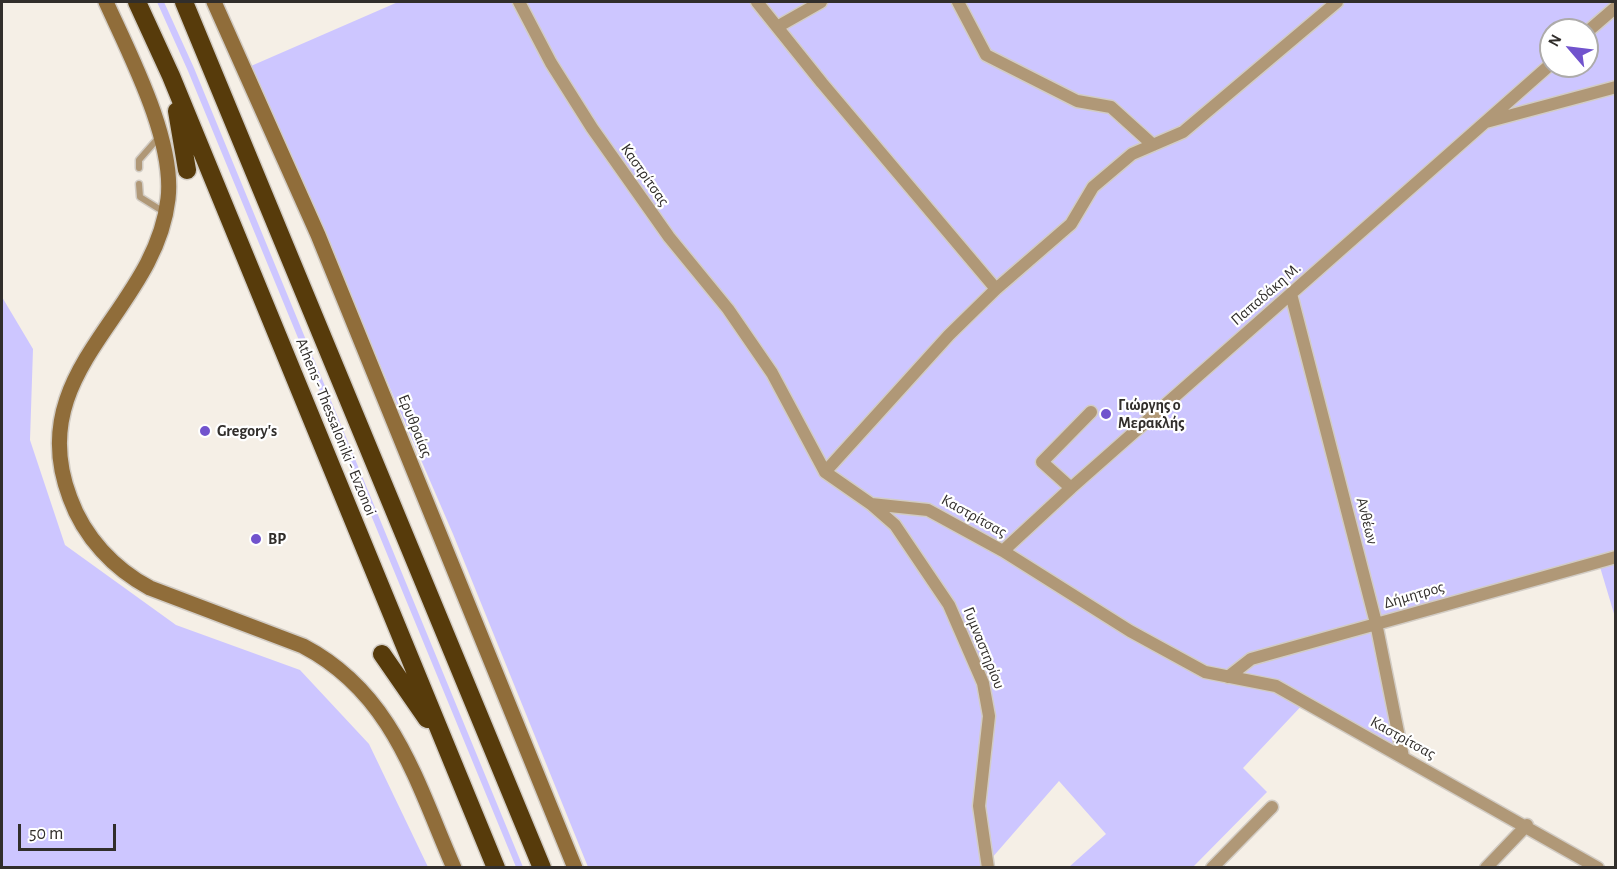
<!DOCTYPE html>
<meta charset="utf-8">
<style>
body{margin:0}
#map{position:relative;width:1617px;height:869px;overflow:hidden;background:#f5efe6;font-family:"Alegreya Sans",sans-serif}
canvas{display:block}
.frame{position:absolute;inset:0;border:3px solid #312e2b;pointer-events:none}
.north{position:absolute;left:1539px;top:18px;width:60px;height:60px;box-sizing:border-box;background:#fff;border:2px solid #adabaa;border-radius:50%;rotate:298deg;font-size:16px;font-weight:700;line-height:24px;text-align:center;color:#312e2b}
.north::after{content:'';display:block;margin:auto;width:21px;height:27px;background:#7153cd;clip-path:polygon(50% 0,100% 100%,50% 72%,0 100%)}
.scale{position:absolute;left:18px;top:824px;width:98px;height:27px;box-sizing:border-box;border:3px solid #312e2b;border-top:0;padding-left:8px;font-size:18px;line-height:21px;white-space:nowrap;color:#312e2b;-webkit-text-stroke:4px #fff;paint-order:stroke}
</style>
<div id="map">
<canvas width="1617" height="869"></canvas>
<div class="frame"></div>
<div class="north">N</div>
<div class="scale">50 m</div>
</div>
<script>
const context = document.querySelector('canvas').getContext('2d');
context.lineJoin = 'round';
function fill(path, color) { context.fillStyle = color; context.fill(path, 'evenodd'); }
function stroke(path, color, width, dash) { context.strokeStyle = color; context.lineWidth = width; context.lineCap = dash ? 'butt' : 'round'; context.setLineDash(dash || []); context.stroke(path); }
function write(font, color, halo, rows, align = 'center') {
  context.font = font + ' "Alegreya Sans",sans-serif'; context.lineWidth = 4.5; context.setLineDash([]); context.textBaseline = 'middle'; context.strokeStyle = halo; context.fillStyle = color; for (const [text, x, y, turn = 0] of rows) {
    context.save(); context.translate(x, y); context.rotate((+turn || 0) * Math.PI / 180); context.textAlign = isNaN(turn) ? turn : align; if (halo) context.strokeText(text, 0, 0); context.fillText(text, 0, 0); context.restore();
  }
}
const green = new Path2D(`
 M157,2H164L194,68L523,867H516L188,71Z
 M398,2H1615V617L1600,567L1376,625L1402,756L1306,701L1243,768L1267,792L1193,867H1069L1106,834L1059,781L984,867H588L453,534L251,66ZM1551,30H1587V66H1551Z
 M2,297L33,349L30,440L65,545L176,625L300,670L369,744L428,867H2Z`);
const service = new Path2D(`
 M139,168V160L160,136
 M139,184L140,197L164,212`);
const minor = new Path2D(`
 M519,2L551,63L592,128L669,237L728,309L772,373L825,472L871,504L928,510L1003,551L1130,631L1205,672L1276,686L1598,868
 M757,2L822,83L996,289
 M958,2L986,55L1077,101L1111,107L1153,145
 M777,27L821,2
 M1587,32L1616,7
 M1486,122L1616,87
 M1291,294L1376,623L1403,757
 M825,472L949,335L996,289L1071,224L1093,187L1132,154L1183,132L1337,2
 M1071,488L1042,462L1091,412
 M871,504L895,525L949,605L983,683L989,716L979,806L988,868
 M1003,551L1071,488L1551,64
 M1228,677L1251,659L1616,557
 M1212,868L1272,807
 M1486,868L1527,825`);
const secondary = new Path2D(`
 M106,2C130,55 175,141 168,199C155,313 21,370 70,498C84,537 114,569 150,588L303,646C393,693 416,781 454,868
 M214,2L318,235L575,868`);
const motorway = new Path2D(`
 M137,2L171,76L496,868
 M184,2L542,868
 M177,111L187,170
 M382,654L427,719`);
const markers = [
 [1106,414,6,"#7153cd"],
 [205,431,6,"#7153cd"],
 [256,539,6,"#7153cd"]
];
const streetNames = [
 ["Καστρίτσας",645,175,55],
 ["Παπαδάκη Μ.",1266,294,-41],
 ["Ερυθραίας",415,426,68],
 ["Athens - Thessaloniki - Evzonoi",336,427,68],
 ["Καστρίτσας",974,516,29],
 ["Ανθέων",1367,521,76],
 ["Δήμητρος",1414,595,-16],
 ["Γυμναστηρίου",984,648,68],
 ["Καστρίτσας",1403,738,29]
];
const poiNames = [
 ["Γιώργης ο",1118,405],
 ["Μερακλής",1118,423],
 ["Gregory's",217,431],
 ["BP",268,539]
];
fill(green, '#cdc6ff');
stroke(service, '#d2ccc4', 9);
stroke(minor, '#d2ccc4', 15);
stroke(secondary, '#d2ccc4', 18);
stroke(motorway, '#d2ccc4', 21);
stroke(service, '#b09877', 6);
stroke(minor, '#b09877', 12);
stroke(secondary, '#906d3a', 15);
stroke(motorway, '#573b0b', 18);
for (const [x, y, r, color] of markers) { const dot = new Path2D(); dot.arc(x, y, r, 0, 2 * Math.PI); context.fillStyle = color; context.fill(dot); stroke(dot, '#fff', 2); }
write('16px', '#312e2b', '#fff', streetNames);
write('bold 16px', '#312e2b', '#fff', poiNames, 'left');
</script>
